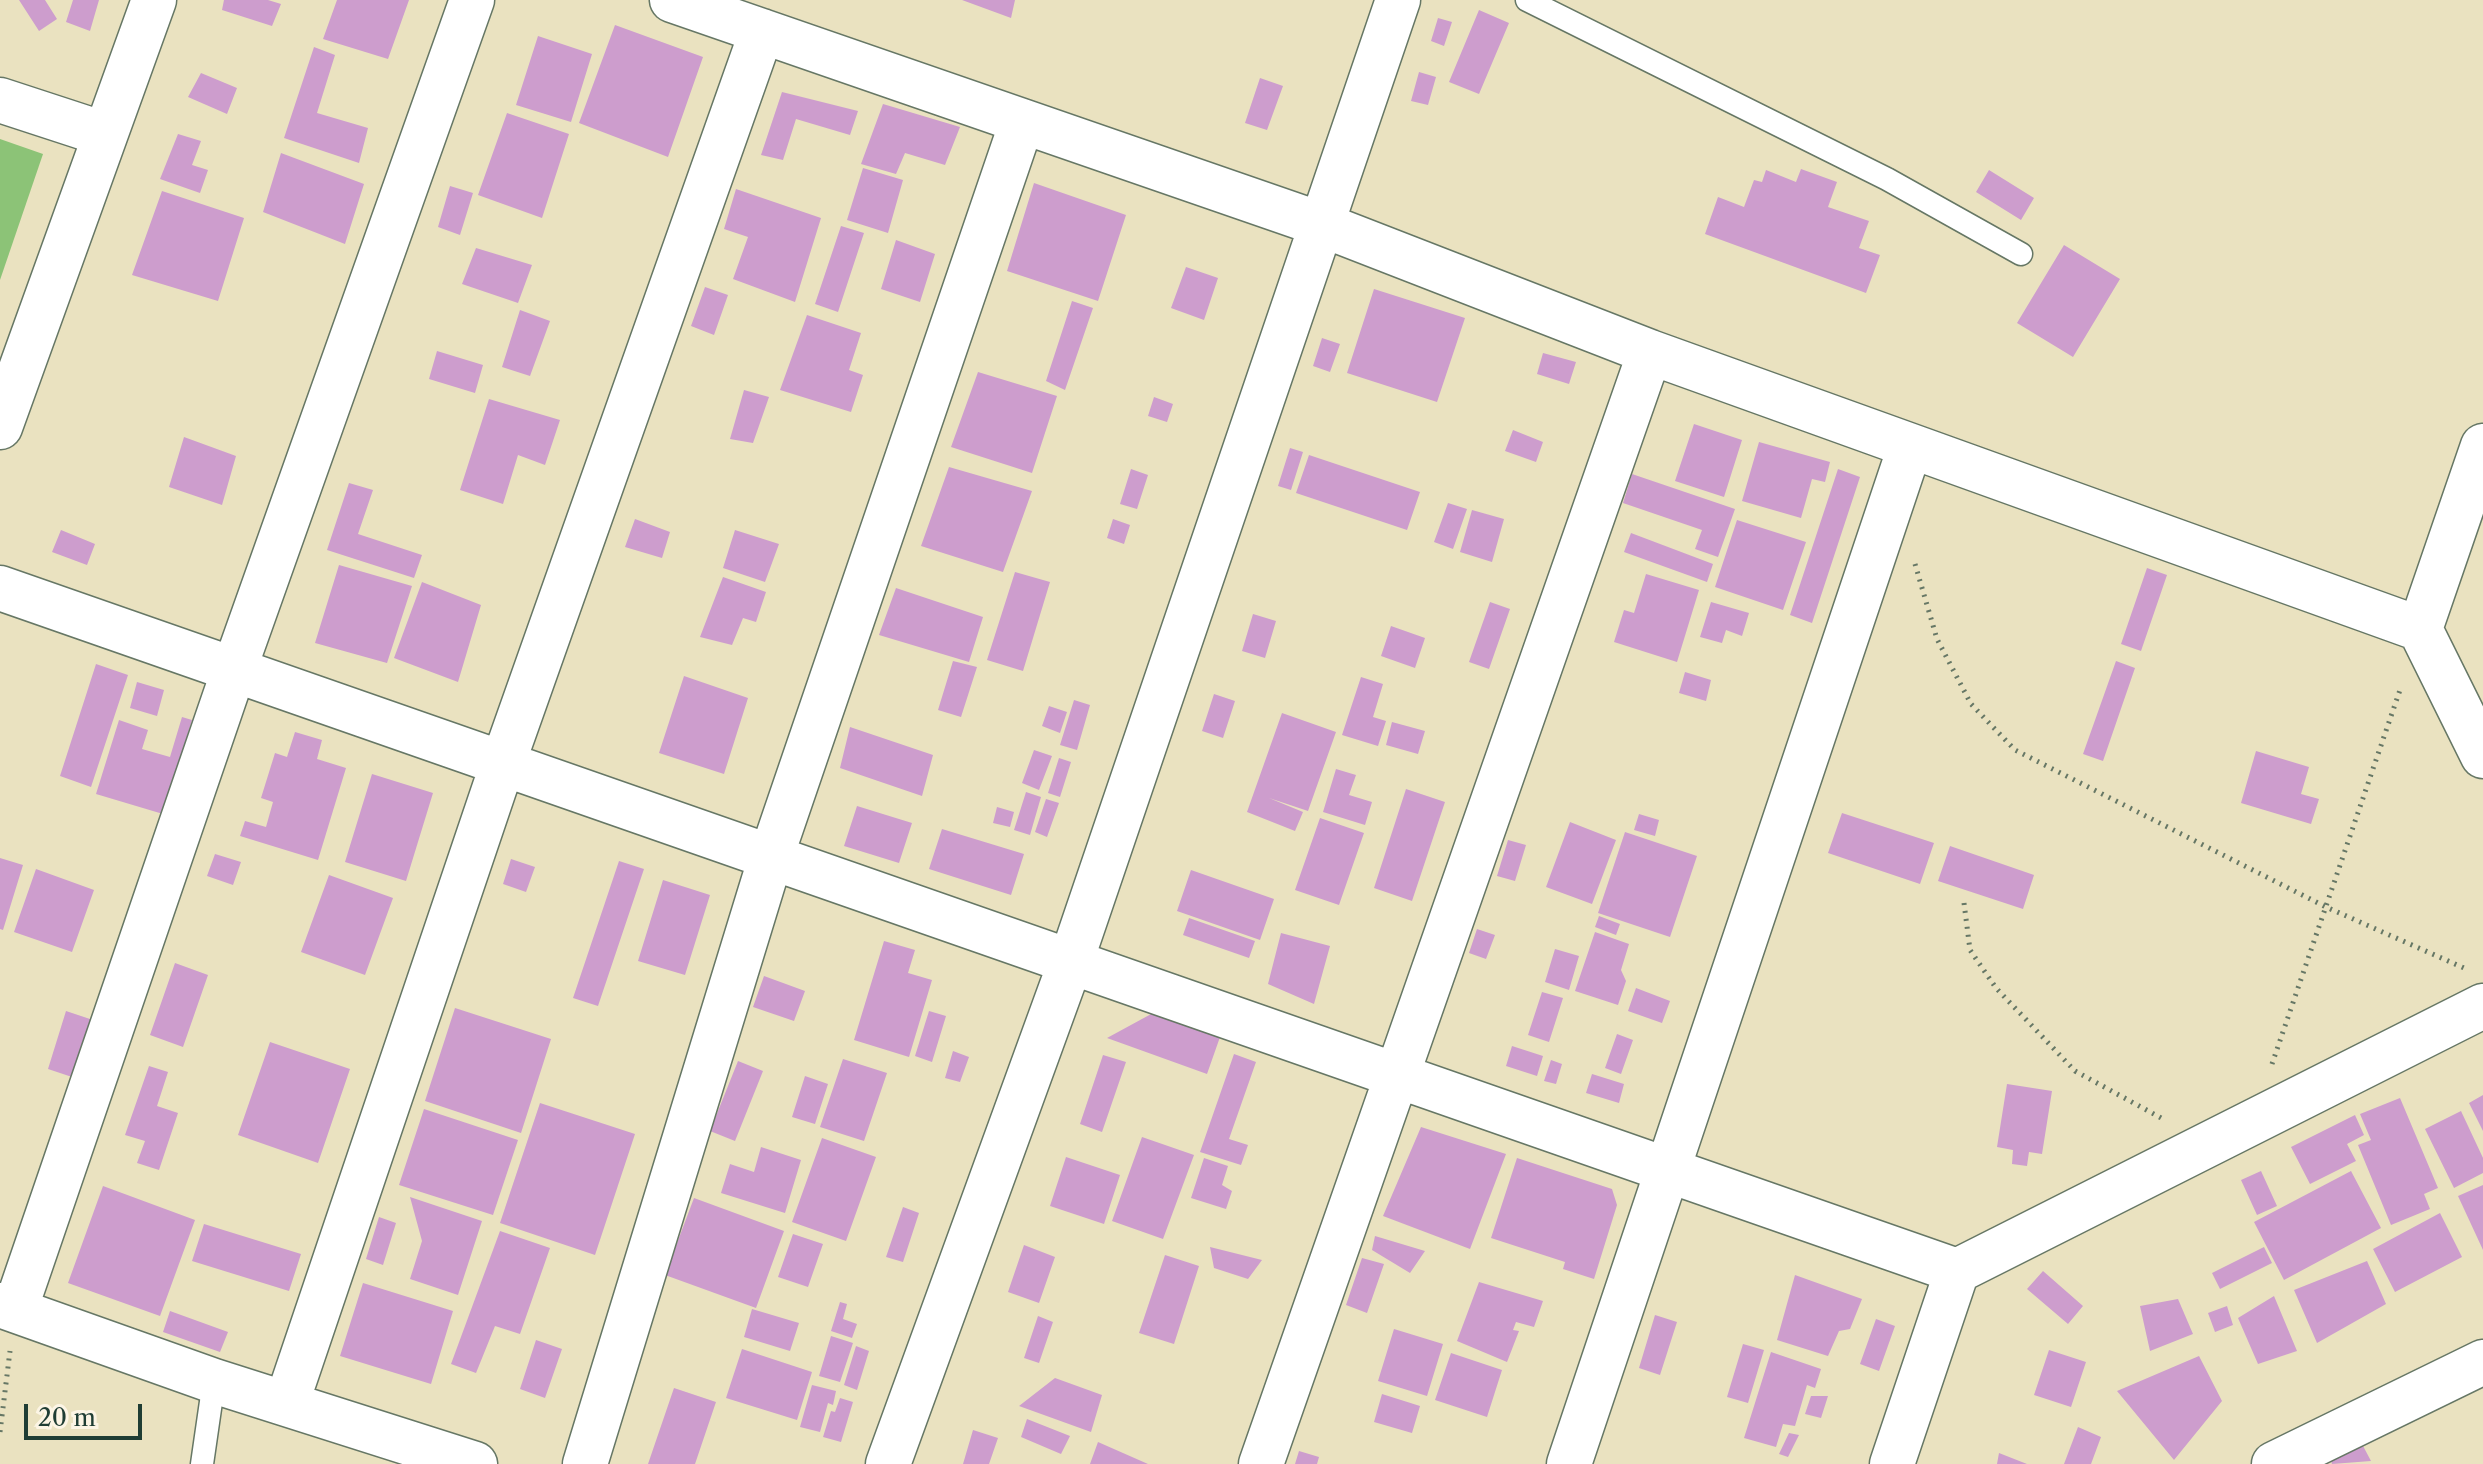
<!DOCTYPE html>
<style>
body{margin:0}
#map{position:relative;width:2483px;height:1464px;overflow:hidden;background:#eae2c0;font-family:"Libre Caslon Text",serif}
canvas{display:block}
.scale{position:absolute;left:24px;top:1404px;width:118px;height:36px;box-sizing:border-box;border:4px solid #1f3d34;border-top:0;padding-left:10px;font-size:24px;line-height:28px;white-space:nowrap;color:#1f3d34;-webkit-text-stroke:6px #fcf5e5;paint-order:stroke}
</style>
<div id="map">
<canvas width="2483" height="1464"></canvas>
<div class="scale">20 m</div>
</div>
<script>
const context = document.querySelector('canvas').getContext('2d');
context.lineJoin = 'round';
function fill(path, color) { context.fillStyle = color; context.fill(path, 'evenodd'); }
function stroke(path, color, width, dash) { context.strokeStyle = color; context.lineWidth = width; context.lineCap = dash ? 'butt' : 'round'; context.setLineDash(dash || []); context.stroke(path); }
const green = new Path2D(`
 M0,139L43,154L0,280Z`);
const building = new Path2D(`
 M19,0H45L57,19L39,31Z
 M73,0H99L90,31L66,22Z
 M224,0H268L281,4L272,26L222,10Z
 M337,0H409L388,59L323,39Z
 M962,0H1015L1011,18Z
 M1479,10L1509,23L1479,94L1449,82Z
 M1438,18L1452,22L1444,46L1431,41Z
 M615,25L703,57L668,157L579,123Z
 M538,36L592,54L571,122L516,105Z
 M314,47L335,55L317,113L368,128L359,163L284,138Z
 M1419,72L1436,77L1428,105L1411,101Z
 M201,73L237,88L227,114L188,97Z
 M1260,78L1283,86L1267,130L1245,123Z
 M782,92L858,111L850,135L796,119L783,160L761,155Z
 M883,104L960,127L945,165L905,153L896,174L861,164Z
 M507,113L569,134L542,218L478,195Z
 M178,134L201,141L192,165L208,170L200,193L160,179Z
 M281,153L364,184L345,244L263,212Z
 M863,168L903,180L888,233L847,220Z
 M1801,169L1837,182L1828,207L1869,221L1859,248L1880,255L1866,293L1705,234L1718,197L1744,207L1754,180L1762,182L1766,170L1796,182Z
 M1989,170L2034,198L2021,220L1976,192Z
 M1034,183L1126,215L1098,301L1007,271Z
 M450,186L473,193L460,235L438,227Z
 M736,189L821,218L795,302L733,279L748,237L724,229Z
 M162,191L244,218L218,301L132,275Z
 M841,226L864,233L838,312L815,304Z
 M896,240L935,254L920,302L881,289Z
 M2064,245L2120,279L2073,357L2017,323Z
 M476,248L532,265L518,303L462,284Z
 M1186,267L1218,278L1204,320L1171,308Z
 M705,287L728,295L714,335L691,326Z
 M1374,289L1465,318L1437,402L1347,373Z
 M1072,301L1093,308L1065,390L1046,381Z
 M520,310L550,321L530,376L502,367Z
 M807,315L861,333L849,370L863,375L851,412L780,390Z
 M1322,338L1340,344L1330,372L1313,366Z
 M437,351L483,365L475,393L429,379Z
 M1543,353L1576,362L1569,384L1537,374Z
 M978,372L1057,396L1032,473L951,447Z
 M744,390L769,397L753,443L730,439Z
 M1154,397L1173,404L1167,422L1148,416Z
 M489,399L560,420L545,465L518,455L503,504L460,490Z
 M1694,424L1742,440L1724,497L1675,481Z
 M1513,430L1543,442L1536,462L1505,451Z
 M184,437L236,456L222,505L169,487Z
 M1759,442L1830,462L1825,482L1812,479L1801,518L1742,501Z
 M1290,448L1303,452L1291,490L1278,486Z
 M1309,455L1420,492L1407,530L1296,493Z
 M949,467L1032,491L1003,572L921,546Z
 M1131,469L1148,475L1137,509L1120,504Z
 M1838,469L1860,477L1812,623L1790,615Z
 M1632,474L1735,509L1718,557L1695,549L1702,530L1623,503Z
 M349,483L373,490L358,534L422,555L414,578L327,550Z
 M1448,503L1467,509L1453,549L1434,542Z
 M1472,510L1504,519L1492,562L1460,552Z
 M635,519L670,532L662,558L625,547Z
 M1113,519L1130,525L1124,544L1107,538Z
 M1737,520L1806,542L1783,610L1715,587Z
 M61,530L95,544L87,565L52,552Z
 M735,530L779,544L765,582L723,568Z
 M1631,533L1713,564L1707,582L1624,552Z
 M339,565L412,586L387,663L315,643Z
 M2147,568L2167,575L2141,651L2121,644Z
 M1015,572L1050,582L1023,671L987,660Z
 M1646,574L1699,590L1677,662L1614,642L1624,610L1634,613Z
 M723,577L766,592L756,622L743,618L732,645L700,637Z
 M422,582L481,605L458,682L394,658Z
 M896,588L983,617L969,662L879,635Z
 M1490,602L1510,609L1489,669L1469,662Z
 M1711,602L1749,613L1742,636L1726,630L1722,643L1700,637Z
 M1253,614L1276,621L1265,658L1242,651Z
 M1391,626L1425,638L1415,668L1381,656Z
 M953,661L977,667L961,717L938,710Z
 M2116,661L2135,668L2103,761L2083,754Z
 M96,664L128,675L91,787L60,776Z
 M1685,672L1711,680L1706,701L1679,693Z
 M684,676L748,698L724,774L659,753Z
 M1361,677L1383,684L1373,717L1386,721L1378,746L1342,735Z
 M137,682L164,690L157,716L130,708Z
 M1214,694L1235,701L1223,738L1202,731Z
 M1074,700L1090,705L1077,750L1060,745Z
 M1049,706L1067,712L1060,733L1042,726Z
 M1282,713L1336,732L1308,811L1269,798L1303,812L1295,831L1247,812Z
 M182,717L192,720L163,814L96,794L119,720L148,730L142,749L170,757Z
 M1392,722L1425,731L1418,754L1386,745Z
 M850,727L933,755L922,796L840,768Z
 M295,732L322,740L317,759L346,768L318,860L240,836L245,821L266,827L273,802L261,798L275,753L287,757Z
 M1034,750L1052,756L1039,790L1022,783Z
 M2256,751L2309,767L2301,794L2319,799L2311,824L2241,803Z
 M1059,758L1071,762L1060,797L1048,793Z
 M1336,769L1356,775L1349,795L1372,802L1365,825L1323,812Z
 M372,774L433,793L406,881L345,862Z
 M1406,789L1445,802L1412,901L1374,888Z
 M1026,792L1041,797L1030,835L1014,830Z
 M1046,799L1059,803L1047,837L1035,832Z
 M857,806L912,823L899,863L844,846Z
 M997,807L1014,812L1010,827L993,823Z
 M1842,813L1934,843L1920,884L1828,853Z
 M1639,814L1659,820L1655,836L1634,830Z
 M1320,818L1364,833L1339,905L1295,890Z
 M1570,822L1616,840L1592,904L1546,887Z
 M942,829L1024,854L1011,895L929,869Z
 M1625,832L1697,856L1670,937L1598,913Z
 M1508,840L1526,845L1515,881L1497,876Z
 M1950,846L2034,875L2023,909L1938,881Z
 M215,854L241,862L233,885L207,876Z
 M0,858L23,865L3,930L0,929Z
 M511,859L535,867L526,892L503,884Z
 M619,861L644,869L598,1006L573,998Z
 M36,869L94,890L72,952L14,932Z
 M1191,870L1274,899L1260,940L1177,911Z
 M329,875L393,898L365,975L301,952Z
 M663,880L710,895L685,975L638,961Z
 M1599,916L1620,924L1616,935L1595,927Z
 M1189,918L1255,941L1249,958L1183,935Z
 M1477,929L1495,935L1486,959L1469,953Z
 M1595,932L1629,944L1621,970L1626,981L1618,1005L1575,991Z
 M1281,933L1330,946L1314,1004L1268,984Z
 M884,941L915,950L908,973L932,980L909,1057L854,1040Z
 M1555,949L1579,956L1569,990L1545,982Z
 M175,963L208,975L183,1047L150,1035Z
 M764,976L805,991L794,1021L753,1007Z
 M1636,988L1670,1001L1662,1023L1628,1011Z
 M1542,992L1563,998L1549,1042L1528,1035Z
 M455,1008L551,1039L521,1133L425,1101Z
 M66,1011L93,1020L75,1078L48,1069Z
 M929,1011L946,1016L932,1062L915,1056Z
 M1153,1013L1220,1037L1207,1074L1107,1038Z
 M1617,1034L1633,1040L1621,1074L1605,1068Z
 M270,1042L350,1069L318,1163L238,1135Z
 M1512,1046L1543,1056L1537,1076L1506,1066Z
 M953,1051L969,1057L960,1082L945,1078Z
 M1234,1054L1256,1062L1229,1139L1248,1145L1241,1165L1200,1152Z
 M1103,1055L1126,1062L1102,1132L1080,1124Z
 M843,1059L887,1073L864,1141L820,1127Z
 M1551,1060L1562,1064L1556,1084L1544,1081Z
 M738,1061L763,1071L735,1141L710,1131Z
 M149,1066L168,1072L157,1106L178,1113L159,1170L137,1163L145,1141L125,1135Z
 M1592,1074L1624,1084L1619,1103L1586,1093Z
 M805,1076L828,1084L815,1124L792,1117Z
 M2007,1084L2052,1091L2042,1154L2029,1152L2027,1166L2012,1164L2013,1150L1997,1147Z
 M2483,1095V1131L2469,1103Z
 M2400,1098L2438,1188L2424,1194L2430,1209L2391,1225L2358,1145L2371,1140L2360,1114Z
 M540,1103L635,1134L595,1255L500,1223Z
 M424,1109L518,1140L493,1215L399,1185Z
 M2461,1111L2483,1158V1173L2454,1188L2425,1129Z
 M2355,1115L2364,1135L2347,1144L2356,1161L2310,1184L2291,1147Z
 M1421,1127L1506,1154L1470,1249L1383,1216Z
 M1142,1137L1194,1155L1163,1239L1112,1221Z
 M822,1138L876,1157L846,1241L792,1222Z
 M761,1147L801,1160L785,1213L721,1193L730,1164L754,1172Z
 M1066,1157L1120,1175L1104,1224L1050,1206Z
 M1204,1158L1228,1166L1222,1185L1232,1191L1226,1209L1191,1198Z
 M1517,1158L1612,1189L1617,1205L1594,1279L1563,1269L1565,1262L1491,1238Z
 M2261,1171L2277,1206L2257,1215L2241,1180Z
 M2351,1171L2381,1228L2284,1280L2254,1222Z
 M2483,1185V1250L2458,1196Z
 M103,1186L195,1220L160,1316L68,1283Z
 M410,1197L482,1221L458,1295L410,1279L422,1241Z
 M694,1198L784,1231L756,1308L665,1275Z
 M903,1207L919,1213L903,1262L886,1257Z
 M2440,1213L2462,1257L2395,1292L2373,1249Z
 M379,1217L396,1223L383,1265L366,1259Z
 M204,1224L301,1254L289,1291L192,1261Z
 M500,1231L550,1248L520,1334L495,1326L476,1373L451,1364Z
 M793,1234L823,1244L808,1287L778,1277Z
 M1375,1236L1425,1251L1410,1273L1372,1250Z
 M1024,1245L1055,1257L1039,1303L1008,1292Z
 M1210,1247L1262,1260L1248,1279L1214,1268Z
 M2264,1247L2272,1263L2220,1289L2212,1273Z
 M1165,1255L1199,1266L1174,1344L1139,1333Z
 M1362,1258L1384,1264L1367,1313L1346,1305Z
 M2367,1261L2386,1304L2317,1343L2294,1290Z
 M2043,1271L2083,1306L2068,1324L2027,1289Z
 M1795,1275L1862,1299L1850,1329L1839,1331L1828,1356L1777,1340Z
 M1479,1282L1543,1301L1534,1327L1516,1322L1513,1330L1519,1331L1507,1362L1457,1341Z
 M363,1283L453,1311L431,1384L340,1356Z
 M2274,1296L2297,1351L2258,1364L2238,1318Z
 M2178,1299L2193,1334L2150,1351L2140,1306Z
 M840,1302L847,1304L843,1319L857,1324L852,1338L831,1331Z
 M2227,1306L2233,1325L2215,1332L2208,1313Z
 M752,1309L799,1323L790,1351L744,1337Z
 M170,1311L228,1332L220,1352L163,1332Z
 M1655,1315L1677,1322L1660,1375L1639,1368Z
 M1038,1316L1053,1322L1039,1363L1024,1358Z
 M1876,1319L1895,1326L1879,1371L1860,1364Z
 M1394,1329L1443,1344L1427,1396L1378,1381Z
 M831,1336L853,1343L840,1382L819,1376Z
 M536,1340L562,1349L545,1398L520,1389Z
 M1743,1344L1764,1350L1748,1403L1727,1397Z
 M856,1346L869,1351L857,1390L844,1385Z
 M742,1349L812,1372L797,1420L726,1398Z
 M2049,1350L2086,1362L2071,1407L2034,1395Z
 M1771,1352L1821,1369L1815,1388L1807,1385L1795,1426L1783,1424L1776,1447L1744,1438Z
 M1451,1353L1502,1370L1487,1417L1435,1400Z
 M2199,1356L2222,1401L2174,1460L2117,1391Z
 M1055,1378L1102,1395L1091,1432L1019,1406Z
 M812,1385L836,1391L833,1405L828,1403L820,1432L800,1427Z
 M674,1388L716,1402L695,1464H648Z
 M1382,1394L1420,1406L1412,1433L1374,1422Z
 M1811,1396H1828L1821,1418L1805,1414Z
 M840,1398L853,1402L841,1442L823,1437L831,1411L835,1412Z
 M1027,1419L1070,1436L1061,1454L1021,1437Z
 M2078,1427L2101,1437L2091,1464H2064Z
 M973,1430L998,1438L989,1464H963Z
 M1789,1433L1799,1435L1788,1457L1779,1454Z
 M1098,1442L1148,1464H1090Z
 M2362,1444L2371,1461L2332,1464L2331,1461Z
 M1299,1451L1319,1457L1317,1464H1295Z
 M1999,1453L2027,1464H1997Z`);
const path = new Path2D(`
 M1915,564L1937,639L1971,704L2015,750L2326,907L2464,968
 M1964,903L1970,950L1996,988L2075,1071L2163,1119
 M2272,1064L2401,687
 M0,1432L10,1351`);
const lane = new Path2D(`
 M1527,0L1887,179L2021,254
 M202,1464L214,1381`);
const street = new Path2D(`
 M672,0L1323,225L1650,352L2420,629L2483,756
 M0,100L104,134
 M0,427L154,0
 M0,588L1957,1271
 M2420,629L2483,446
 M0,1305L214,1381L475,1464
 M15,1310L234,670L472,0
 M287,1402L503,763L762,31
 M585,1464L771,857L1022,122
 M888,1464L1071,961L1398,0
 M1261,1464L1650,352
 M1569,1464L1910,447
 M1892,1464L1957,1271L2483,1006
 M2274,1464L2483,1362`);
fill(green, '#8cc377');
fill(building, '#cd9dcd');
stroke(lane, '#667765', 25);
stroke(street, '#667765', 47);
stroke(path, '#667765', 5, [2, 6]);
stroke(lane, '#fff', 22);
stroke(street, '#fff', 44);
</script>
